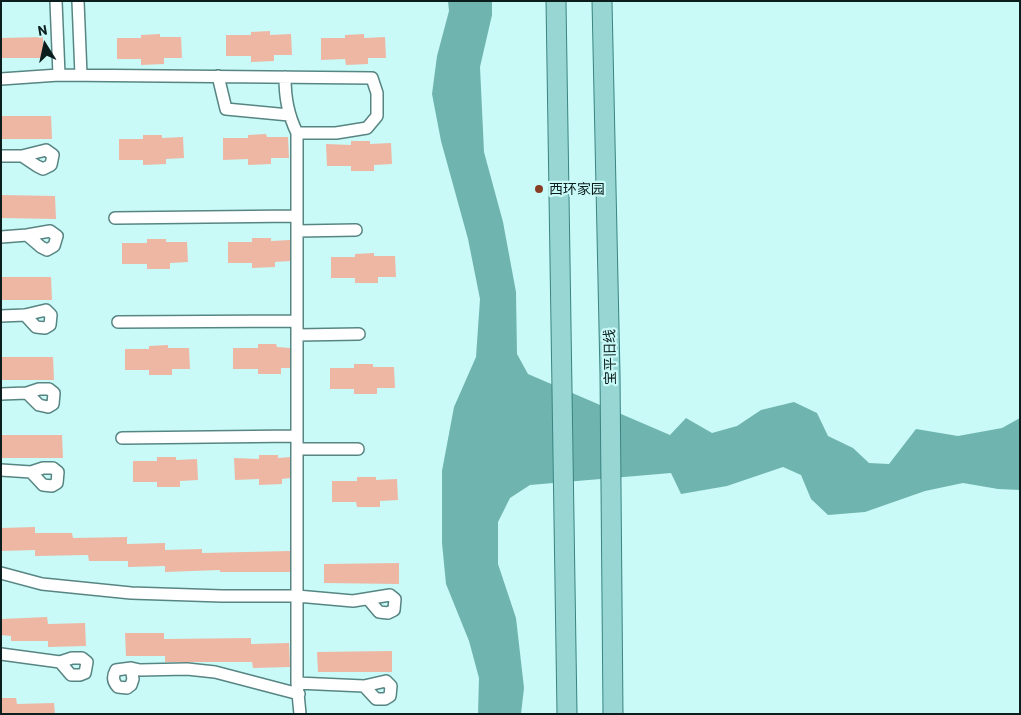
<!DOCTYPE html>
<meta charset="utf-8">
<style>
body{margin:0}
#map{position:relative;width:1021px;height:715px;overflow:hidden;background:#c9faf7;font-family:Barlow,sans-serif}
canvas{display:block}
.frame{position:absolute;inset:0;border:2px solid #0b1e1d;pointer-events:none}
.north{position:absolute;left:20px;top:20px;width:50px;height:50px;-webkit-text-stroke:4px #c9faf7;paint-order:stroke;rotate:350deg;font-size:14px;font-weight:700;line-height:20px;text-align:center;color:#0b1e1d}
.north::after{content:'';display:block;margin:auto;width:18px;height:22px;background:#0b1e1d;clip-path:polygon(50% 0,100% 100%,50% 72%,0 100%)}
</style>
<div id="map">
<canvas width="1021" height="715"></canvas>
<div class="frame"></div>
<div class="north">N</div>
</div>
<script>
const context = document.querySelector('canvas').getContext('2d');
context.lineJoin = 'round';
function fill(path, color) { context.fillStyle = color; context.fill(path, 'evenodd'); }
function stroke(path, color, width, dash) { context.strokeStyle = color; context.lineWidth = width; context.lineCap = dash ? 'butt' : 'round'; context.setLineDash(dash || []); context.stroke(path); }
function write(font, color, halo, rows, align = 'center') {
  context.font = font + ' Barlow,"Noto Sans SC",sans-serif'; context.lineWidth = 4.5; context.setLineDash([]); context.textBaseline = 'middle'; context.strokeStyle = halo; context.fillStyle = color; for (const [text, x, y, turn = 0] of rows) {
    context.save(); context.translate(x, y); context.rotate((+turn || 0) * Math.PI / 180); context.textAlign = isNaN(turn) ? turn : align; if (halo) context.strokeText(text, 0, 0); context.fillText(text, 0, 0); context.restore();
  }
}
const water = new Path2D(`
 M448,1H492V15L480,67L484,152L503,222L516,292L517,354L528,374L670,435L686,418L712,433L737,426L761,410L794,402L817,413L828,436L853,448L869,463L889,464L916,429L958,436L1002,428L1020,418V490L998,489L963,483L925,491L865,512L828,515L811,499L801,475L783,467L727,486L681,494L671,473L530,485L510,498L498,522V564L516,618L524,688L521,714H478L479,678L469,641L446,584L442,543V471L454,407L476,357L480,299L468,239L441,141L432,94L437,56L449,11Z`);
const building = new Path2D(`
 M270,31V35L291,34L292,55H274V61L251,62V56H226V35H251V32Z
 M160,34V37H181L182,58H164V64L141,65V59H117V38H141V35Z
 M364,34V38L385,37L386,58H368V64L346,65L345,59L321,60V38H345V35Z
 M43,37V58H1V38Z
 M1,116H51L52,139H1Z
 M266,134L267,137H288L289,158H271V164L248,165V159L223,160V138H248V135Z
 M143,135H162V138L183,137L184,158L166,159V164L143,165V160H119V139H143Z
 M351,141H370V144L391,143L392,164L374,165V171H351V166H327L326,144L351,145Z
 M1,195L55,196L56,219L1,218Z
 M252,238H271V241L290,240V261L275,262V267L252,268V263H228V242H252Z
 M147,239H166V242H187L188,262L170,263V269H147V264H122V243H147Z
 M374,253V256H395L396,277H378V283H355V278H331V257H355V254Z
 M1,277H51L52,300H1Z
 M258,344H276L277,347L290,348V368H281V374H258V369H233V348H258Z
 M168,345V348H189L190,369H172V375H149V370H125V349H149V346Z
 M1,357H53L54,380H1Z
 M354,364H373V367H394L395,388H377V394H354V389H330V368H354Z
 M1,435H62L63,458H1Z
 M259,455H278V458L290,457V478L282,479V484L259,485V479L235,480L234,458L259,459Z
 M157,457H176V460L197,459L198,480L180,481V487H157V482H133V461H157Z
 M357,477H376V480L397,479L398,500L380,501V507H357L356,502H332V481H357Z
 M35,527V533H72L73,538L127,537V544L165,543V550L202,549V553L290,551V572H220V570L165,572V566L128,567V561H89L88,555L35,556V550L1,551V528Z
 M399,563V584L324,583V564Z
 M47,617L48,624L85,623L86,646L48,647V641H11V636L1,635V619Z
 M125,633H164V639L251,638V644L289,643L290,667L253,668L252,662H165V656H126Z
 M392,651V672H318L317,652Z
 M1,698H16L17,704L54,703L55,714H1Z`);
const minor = new Path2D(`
 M56,1L59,75
 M78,1L81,75
 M218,76L226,109L289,115
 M1,79L59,75L372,78L377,93V116L367,128L336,133H297C288,114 285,98 285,77
 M297,133V683L300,714
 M1,156H22L46,150L53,155L51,165L43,169L37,166L22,156
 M115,218L297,216
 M297,231L356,230
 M1,237L27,235L50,231L57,236L54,246L47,250L41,247L27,235
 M1,316L25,315L46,310L51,315L50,325L45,328L36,327L25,315
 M118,322L297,321
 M297,335L359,334
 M1,394L27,393L39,389H49L54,393L53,404L48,407L39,405L27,393
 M122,438L297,436
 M297,449H358
 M1,470L31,472L43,468H53L58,472L57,483L52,486L43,485L31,472
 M1,573L42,584L131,593L222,596H297L353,601L390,595L395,599L394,610L388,613L379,612L368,599
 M1,654L60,662L72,658H82L87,662L85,673L80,675H71L60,662
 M131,668L133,679L131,685L127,688L118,687C113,682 112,677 116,670L131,668L140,670L187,669L215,672L299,694
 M297,683L364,686L386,681L391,686L390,696L385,699H376L364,686`);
const primary = new Path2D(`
 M556,1L567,714
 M602,1L610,374L613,714`);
const markers = [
 [539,189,5,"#873e23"]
];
const poiNames = [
 ["西环家园",549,189]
];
const streetNames = [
 ["宝平旧线",610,357,-91]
];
fill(water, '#70b4b0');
fill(building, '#eeb7a4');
stroke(minor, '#578583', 14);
stroke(primary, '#3a8481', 21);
stroke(minor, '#fff', 11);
stroke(primary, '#98d6d4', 19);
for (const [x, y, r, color] of markers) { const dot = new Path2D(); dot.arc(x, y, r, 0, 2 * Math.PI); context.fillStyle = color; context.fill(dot); stroke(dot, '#c9faf7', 2); }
write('14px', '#0b1e1d', '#c9faf7', poiNames, 'left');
write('14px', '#0b1e1d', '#c9faf7', streetNames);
</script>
